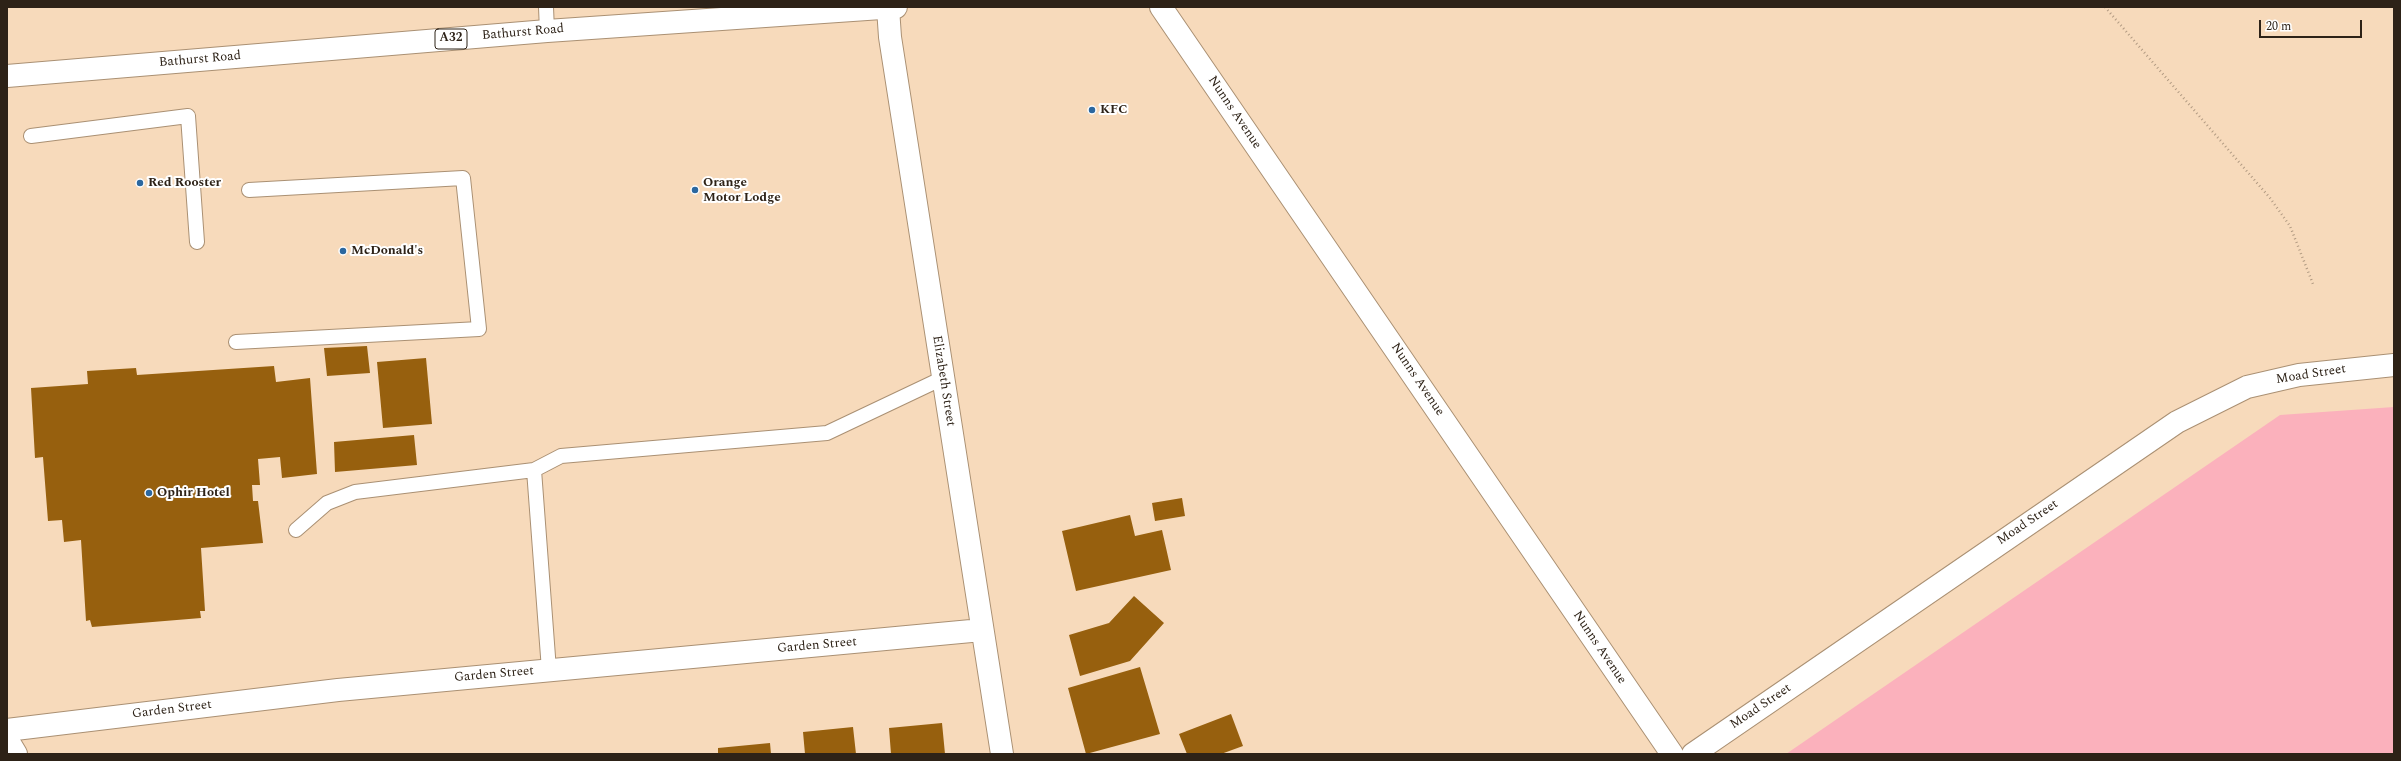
<!DOCTYPE html>
<style>
body{margin:0}
#map{position:relative;width:2401px;height:761px;overflow:hidden;background:#f7dabb;font-family:Spectral,serif}
canvas{display:block}
.frame{position:absolute;inset:0;border:8px solid #2d2217;pointer-events:none}
.scale{position:absolute;left:2259px;top:20px;width:103px;height:18px;box-sizing:border-box;border:2px solid #2d2217;border-top:0;padding-left:5px;font-size:12px;line-height:14px;white-space:nowrap;color:#2d2217;-webkit-text-stroke:3px #fff;paint-order:stroke}
</style>
<div id="map">
<canvas width="2401" height="761"></canvas>
<div class="frame"></div>
<div class="scale">20 m</div>
</div>
<script>
const context = document.querySelector('canvas').getContext('2d');
context.lineJoin = 'round';
function fill(path, color) { context.fillStyle = color; context.fill(path, 'evenodd'); }
function stroke(path, color, width, dash) { context.strokeStyle = color; context.lineWidth = width; context.lineCap = dash ? 'butt' : 'round'; context.setLineDash(dash || []); context.stroke(path); }
function write(font, color, halo, rows, align = 'center') {
  context.font = font + ' Spectral,serif'; context.lineWidth = 4; context.setLineDash([]); context.textBaseline = 'middle'; context.strokeStyle = halo; context.fillStyle = color; for (const [text, x, y, turn = 0] of rows) {
    context.save(); context.translate(x, y); context.rotate((+turn || 0) * Math.PI / 180); context.textAlign = isNaN(turn) ? turn : align; if (halo) context.strokeText(text, 0, 0); context.fillText(text, 0, 0); context.restore();
  }
}
const green = new Path2D(`
 M2394,407V754H1786L2280,415Z`);
const building = new Path2D(`
 M367,346L370,373L327,376L324,348Z
 M426,358L432,424L383,428L377,362Z
 M274,366L276,382L310,378L317,474L282,478L280,457L258,459L260,485H252L253,501H258L263,543L201,548L205,611H200L201,618L92,627L90,620L86,621L81,540L64,542L62,520L48,521L43,457L35,458L31,388L88,384L87,371L136,368L137,375Z
 M414,435L417,465L335,472L334,442Z
 M1182,498L1185,516L1155,521L1152,503Z
 M1130,515L1135,536L1162,530L1171,570L1076,591L1062,531Z
 M1134,596L1164,623L1130,661L1080,676L1069,635L1109,623Z
 M1140,667L1160,734L1086,754L1068,688Z
 M1231,714L1243,746L1221,754H1187L1179,734Z
 M942,723L945,754H891L889,728Z
 M853,727L856,754H805L803,732Z
 M770,743L771,754H718V748Z`);
const path = new Path2D(`
 M2105,7L2270,198L2290,226L2313,284`);
const lane = new Path2D(`
 M546,7L547,31
 M31,136L188,116L197,242
 M236,342L479,329L463,178L249,190
 M534,470L561,456L827,433L943,378
 M296,530L327,503L355,492L534,470L549,670`);
const street = new Path2D(`
 M1161,7L1672,754
 M888,8L890,37L1002,754
 M7,730L338,690L982,630
 M1693,754L2177,422L2247,387L2299,375L2394,365`);
const secondary = new Path2D(`
 M7,739L16,754`);
const highway = new Path2D(`
 M7,76L547,31L896,7`);
const markers = [
 [1092,110,4,"#2b679f"],
 [140,183,4,"#2b679f"],
 [695,190,4,"#2b679f"],
 [343,251,4,"#2b679f"],
 [149,493,4,"#2b679f"]
];
const shields = [
 [451,39,32]
];
const shieldNames = [
 ["A32",451,39]
];
const streetNames = [
 ["Bathurst Road",523,33,-5],
 ["Bathurst Road",200,60,-5],
 ["Nunns Avenue",1234,113,56],
 ["Moad Street",2311,375,-9],
 ["Nunns Avenue",1417,380,56],
 ["Elizabeth Street",943,381,81],
 ["Moad Street",2028,523,-34],
 ["Garden Street",817,646,-5],
 ["Nunns Avenue",1599,648,56],
 ["Garden Street",494,675,-5],
 ["Moad Street",1761,707,-34],
 ["Garden Street",172,710,-7]
];
const poiNames = [
 ["KFC",1100,110],
 ["Red Rooster",148,183],
 ["Orange",703,183],
 ["Motor Lodge",703,198],
 ["McDonald's",351,251],
 ["Ophir Hotel",157,493]
];
fill(green, '#fbb1bc');
fill(building, '#97600e');
stroke(lane, '#aa9073', 16);
stroke(street, '#aa9073', 24);
stroke(secondary, '#aa9073', 24);
stroke(highway, '#aa9073', 24);
stroke(path, '#b19a82', 2.5, [1, 3]);
stroke(lane, '#fff', 14);
stroke(street, '#fff', 22);
stroke(secondary, '#fff', 22);
stroke(highway, '#fff', 22);
for (const [x, y, r, color] of markers) { const dot = new Path2D(); dot.arc(x, y, r, 0, 2 * Math.PI); context.fillStyle = color; context.fill(dot); stroke(dot, '#fff', 1.5); }
for (const [x, y, w] of shields) { const box = new Path2D(); box.roundRect(x - w / 2, y - 10, w, 20, 3); context.fillStyle = '#fff'; context.fill(box); stroke(box, '#2d2217', 1); }
write('bold 12px', '#2d2217', null, shieldNames);
write('13px', '#2d2217', '#fff', streetNames);
write('bold 13px', '#2d2217', '#fff', poiNames, 'left');
</script>
